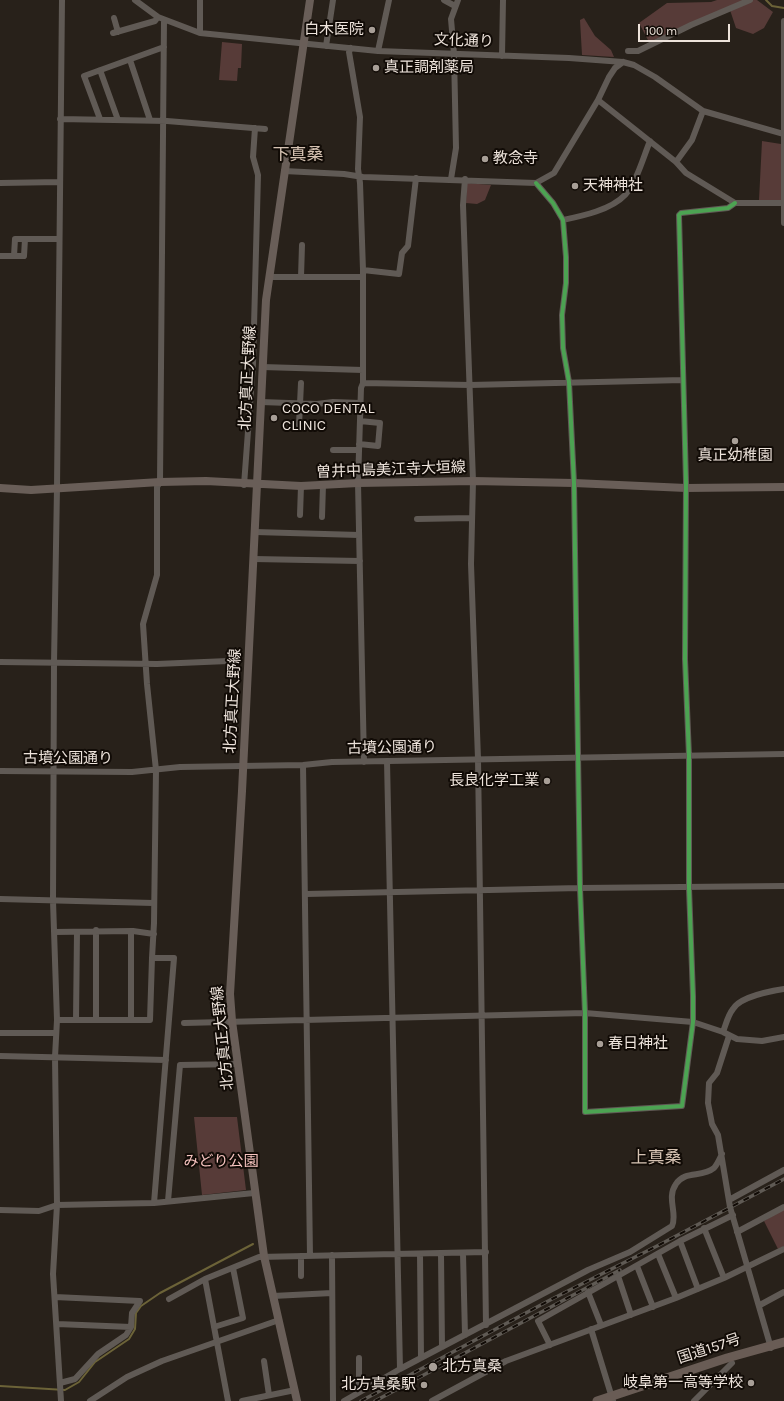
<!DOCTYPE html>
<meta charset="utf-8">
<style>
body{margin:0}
#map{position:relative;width:784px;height:1401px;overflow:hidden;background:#28211a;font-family:Karla,sans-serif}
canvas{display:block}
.scale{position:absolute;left:638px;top:24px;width:92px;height:18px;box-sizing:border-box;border:2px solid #ede3db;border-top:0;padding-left:5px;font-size:12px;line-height:14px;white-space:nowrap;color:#ede3db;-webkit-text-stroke:3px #110b06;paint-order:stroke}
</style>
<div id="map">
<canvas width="784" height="1401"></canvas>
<div class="scale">100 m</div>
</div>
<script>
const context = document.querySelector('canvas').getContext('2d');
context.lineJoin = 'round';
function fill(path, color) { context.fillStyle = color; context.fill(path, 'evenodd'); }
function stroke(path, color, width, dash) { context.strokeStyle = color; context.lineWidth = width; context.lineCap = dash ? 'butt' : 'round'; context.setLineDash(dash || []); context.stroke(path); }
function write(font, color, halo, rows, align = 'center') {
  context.font = font + ' Karla,"Noto Sans JP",sans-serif'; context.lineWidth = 4; context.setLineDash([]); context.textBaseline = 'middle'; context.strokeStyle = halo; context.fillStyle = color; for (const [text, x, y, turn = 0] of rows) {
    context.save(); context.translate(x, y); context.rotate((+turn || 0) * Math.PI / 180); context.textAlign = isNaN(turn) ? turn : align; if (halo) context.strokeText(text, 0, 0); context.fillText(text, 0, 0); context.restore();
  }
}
const green = new Path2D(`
 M717,0H757L773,12L764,28L753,34L736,28L729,7L649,42L639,23L667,3L711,2Z
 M584,18L595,36L611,50L614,57L582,55L580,20Z
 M222,42L242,44L241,68H238L237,81L219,80Z
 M762,141L781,144V200H759Z
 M467,183L491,185L485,200L477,204L466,203Z
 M194,1117H237L246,1190L202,1195Z
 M784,1209V1246L778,1249L764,1221Z`);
const stream = new Path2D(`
 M766,0L772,6L784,8
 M0,1386L65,1390L79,1382L95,1362L129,1339L135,1329L136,1313L141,1306L160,1293L253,1244`);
const minor = new Path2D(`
 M135,0L158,17L200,33L378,51L569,58L623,62L634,65L655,77L703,111L784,134
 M444,0L455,6
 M114,18L118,32
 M784,21V223
 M113,33L155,21L158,17
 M200,33V0
 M326,46L333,0
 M351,48L349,52L360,117L358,169L360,183L363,270V383L470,385L683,380
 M378,51L389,0
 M628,51H638L691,25L750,0
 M502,56L503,0
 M130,60L150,120
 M100,70L118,120
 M598,100L676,162L686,173L735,203H784
 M60,119L167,121L265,129
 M100,119L84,76L164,47
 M676,162L692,140L703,111
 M284,171L344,174L363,177L536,183L554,173L598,100L609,77L615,68L623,62
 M451,179L456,148L454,54L451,19L458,0
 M465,179L463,205L473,481L471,564L478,759L486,1325
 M0,183L60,182
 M536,183L553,203L563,220L566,257V283L562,315L563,348L569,382L574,483L580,888L585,1013V1112L682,1106L693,1022V996L689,888V756L685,659L686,482L679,215L681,213L728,208L735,203
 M563,220C582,216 611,210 625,195C637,181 643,158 650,141
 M0,256H24L25,239
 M14,256L15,239H59
 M363,270L399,274L402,253L408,246L416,178
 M269,277H363
 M301,277L302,245
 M262,367L363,370
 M363,383L361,388L358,483L364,762
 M261,402L317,404L333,402L360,403
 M299,425L301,383
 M359,444L378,446L380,423L360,421
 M333,450H359
 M244,485L253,364L258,175L253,157L255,128
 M300,515L301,486
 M322,517L323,485
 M417,519L472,518
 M255,532L359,535
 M254,559L360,561
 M0,662L157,664L228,661
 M387,761L400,1369
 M303,765L310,1256
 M0,771L132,772L180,767L303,765L332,762L784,754
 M306,894L580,888L784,886
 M0,899L153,903
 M96,930V1020
 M54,932L133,931L154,934
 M57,1020H150L152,958
 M76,1020L77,932
 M131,1020V931
 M184,1023L585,1013L693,1022L723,1032L737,1039L762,1041L784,1037
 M723,1032C726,1024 728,1015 733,1009C740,997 771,991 784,989
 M0,1033H56
 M729,1036L717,1073L709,1083L708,1103L712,1124L718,1135L730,1207L771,1348
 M0,1056L166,1060
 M729,1200L784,1170
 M168,1201L180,1065L238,1064
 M154,1203L174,958H152L154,923L156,770L147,684L143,624L157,575V487L160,482L164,20
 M0,1210L39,1211L57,1205L154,1203L254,1193
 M704,1228L724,1278
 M737,1232L784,1207
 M680,1241L698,1289
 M420,1254L421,1358
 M441,1254L442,1347
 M463,1254L465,1335
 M658,1254L676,1298
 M332,1255L333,1401
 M301,1256V1276
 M637,1266L653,1307
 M618,1276L631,1315
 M205,1279L228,1401
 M588,1292L601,1325
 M273,1296L332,1293
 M55,1297L140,1301L132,1313L131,1327L126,1335L98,1354L75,1379L60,1383
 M169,1299L205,1279L259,1257L486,1252
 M760,1305L784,1292
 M57,1324L131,1327
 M214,1327L243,1318L233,1268
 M591,1329L613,1401
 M550,1345L538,1321L680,1241L733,1215
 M359,1358V1392
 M264,1361L269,1395
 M61,1401L53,1274L57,1205L55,1057L57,1020L53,901L54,663L57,488L62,0
 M90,1401L127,1377L162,1361L279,1320
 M242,1401L295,1390
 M344,1401L400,1369L588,1270L630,1252L672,1226C678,1214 666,1198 676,1184C685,1170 702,1178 714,1168C717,1165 720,1158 722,1154
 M432,1401L506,1361L676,1298L724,1278L784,1249
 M694,1401L732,1363`);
const major = new Path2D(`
 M0,488L31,490L160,482L206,481L301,486L358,483L473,481L574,483L686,488L784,487
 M297,1401L264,1256L232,1021L230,994L242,791L266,300L310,0`);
const highway = new Path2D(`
 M597,1401L727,1358L784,1342`);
const rail = new Path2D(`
 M361,1401L552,1299L659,1245L784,1179
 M375,1401L620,1270`);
const cycleway = new Path2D(`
 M536,183L553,203L563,220L566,257V283L562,315L563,348L569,382L574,483L580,888L585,1013V1112L682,1106L693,1022V996L689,888V756L685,659L686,482L679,215L681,213L728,208L735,203`);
const markers = [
 [372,30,4,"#a89f97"],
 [376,68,4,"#a89f97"],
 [485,159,4,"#a89f97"],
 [575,186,4,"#a89f97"],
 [274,418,4,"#a89f97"],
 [735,441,4,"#a89f97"],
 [547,781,4,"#a89f97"],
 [600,1044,4,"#a89f97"],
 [433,1367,5,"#a89f97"],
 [751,1383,4,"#a89f97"],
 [424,1385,4,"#a89f97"]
];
const poiNames = [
 ["白木医院",364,30,"right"],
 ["真正調剤薬局",384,68],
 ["教念寺",493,159],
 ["天神神社",583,186],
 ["COCO DENTAL",282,409],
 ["CLINIC",282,426],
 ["真正幼稚園",735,456,"center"],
 ["長良化学工業",539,781,"right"],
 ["春日神社",608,1044],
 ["北方真桑",442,1367],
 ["岐阜第一高等学校",743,1383,"right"],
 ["北方真桑駅",416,1385,"right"]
];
const streetNames = [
 ["文化通り",464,41,2],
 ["北方真正大野線",248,378,-87],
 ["曽井中島美江寺大垣線",391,470,-2],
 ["北方真正大野線",233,701,-87],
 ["古墳公園通り",392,748,-1],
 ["古墳公園通り",68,759],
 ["北方真正大野線",223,1038,-96],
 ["国道157号",709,1349,-18]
];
const parkNames = [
 ["みどり公園",221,1162]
];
const quarterNames = [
 ["下真桑",298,155],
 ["上真桑",656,1158]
];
fill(green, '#573b38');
stroke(stream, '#6c6338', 2);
stroke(minor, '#605a55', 6);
stroke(major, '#695e58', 8);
stroke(highway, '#695c55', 9);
stroke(rail, '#5f5a54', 3.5);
stroke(rail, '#110b06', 2, [6]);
stroke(cycleway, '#4ca352', 4);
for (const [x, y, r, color] of markers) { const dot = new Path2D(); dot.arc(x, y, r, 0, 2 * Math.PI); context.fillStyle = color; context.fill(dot); stroke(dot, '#110b06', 1.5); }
write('15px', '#ede3db', '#110b06', poiNames, 'left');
write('15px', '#ede3db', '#110b06', streetNames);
write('15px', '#f6c3bf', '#110b06', parkNames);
write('17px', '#d5c2b2', '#110b06', quarterNames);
</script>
